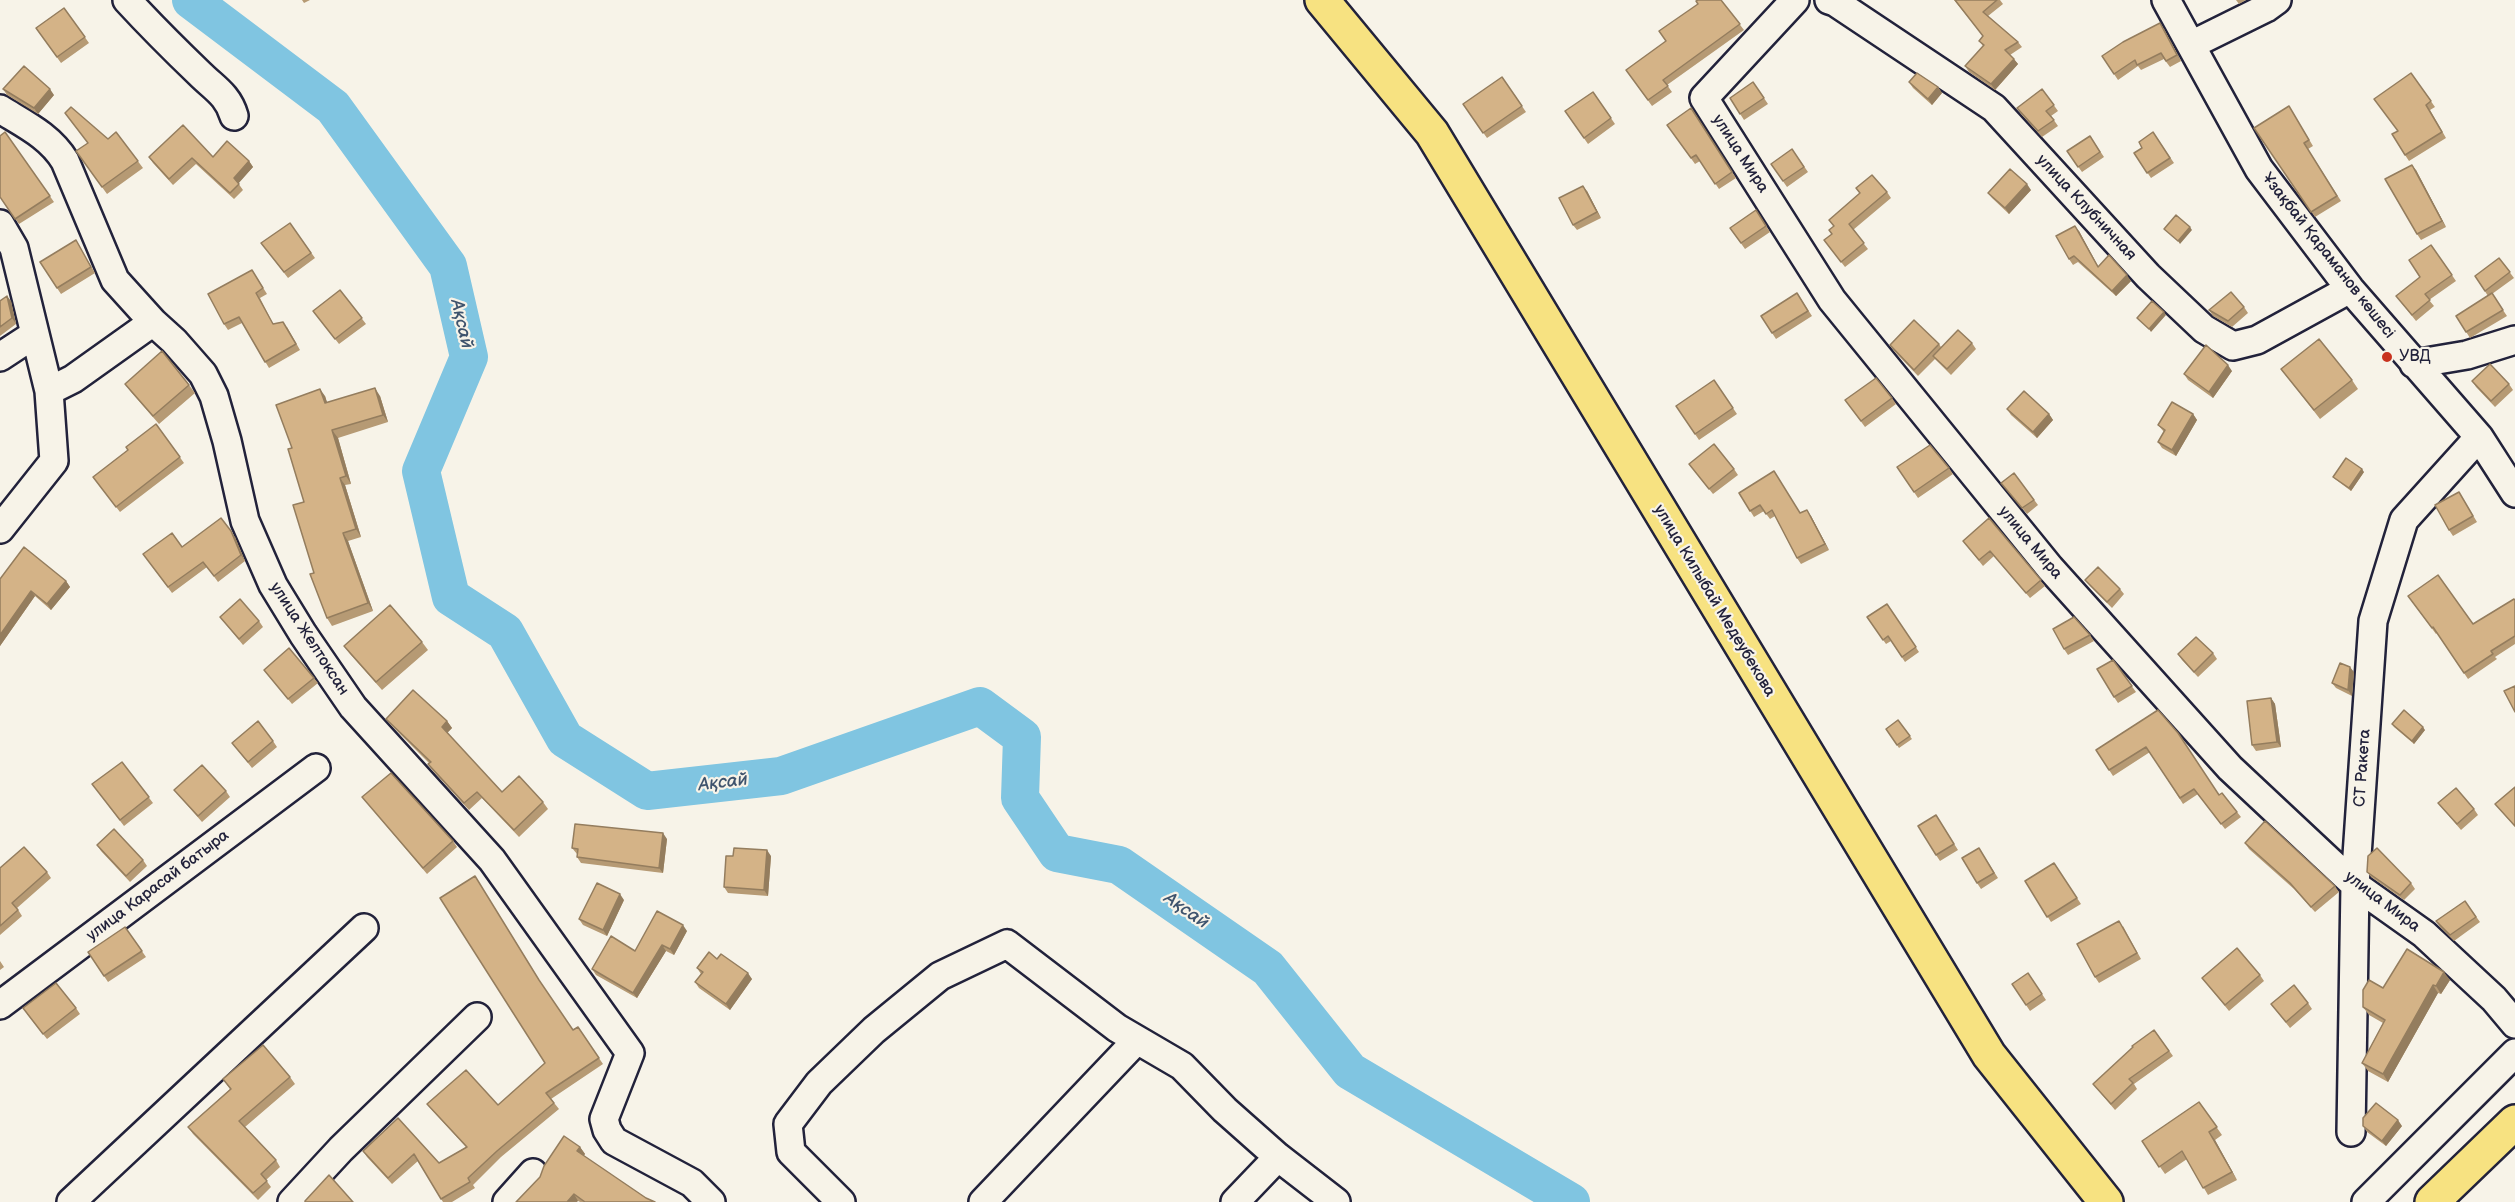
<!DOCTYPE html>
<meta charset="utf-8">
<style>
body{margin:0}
canvas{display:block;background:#f7f3e8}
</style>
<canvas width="2515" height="1202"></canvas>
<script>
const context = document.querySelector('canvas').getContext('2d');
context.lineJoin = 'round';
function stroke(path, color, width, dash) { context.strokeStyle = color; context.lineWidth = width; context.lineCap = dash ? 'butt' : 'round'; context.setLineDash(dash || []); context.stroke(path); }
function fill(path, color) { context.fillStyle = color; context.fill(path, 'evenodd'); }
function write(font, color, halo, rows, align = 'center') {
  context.font = font + ' "Balsamiq Sans",sans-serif'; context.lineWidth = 4.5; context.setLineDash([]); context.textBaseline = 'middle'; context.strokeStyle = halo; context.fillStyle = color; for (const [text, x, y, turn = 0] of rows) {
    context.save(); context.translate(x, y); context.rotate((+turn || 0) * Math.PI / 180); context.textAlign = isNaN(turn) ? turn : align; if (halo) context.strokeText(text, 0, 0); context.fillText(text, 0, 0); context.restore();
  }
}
const river = new Path2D(`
 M191,0L333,107L448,266L469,357L421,471L451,597L505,632L565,739L647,791L781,776L980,706L1022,737L1020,798L1057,853L1119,865L1268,968L1350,1071L1571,1202`);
const minor = new Path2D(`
 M127,0C150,25 175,50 200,74C214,88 228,95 234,116
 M1795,0L1704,98L1832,300L2050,568L2230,768L2355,885L2424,934L2494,999L2515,1024
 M1829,0L1835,2L1994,108L2148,276L2204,329L2233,346L2257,340L2350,289
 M2166,0L2259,169L2350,289L2479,437L2515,493
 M2191,45L2266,8L2277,0
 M0,109C24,124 50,136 65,161L115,280L153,322L73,379L49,391
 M0,224L14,248L49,391L54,461L0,529
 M153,322L174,341L203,374L214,396L227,441L245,521L273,585L303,634L353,707L492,860L630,1053L604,1119L607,1130L614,1141L692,1183L711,1202
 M0,357L35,334
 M2414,364L2467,355L2515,340
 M0,1005L316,768
 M2351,1132L2355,885L2373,621L2404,520L2479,437
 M71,1202L364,928
 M292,1202L341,1149L477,1017
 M507,1202L533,1173
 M841,1202L791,1152L788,1124L819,1083L874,1030L940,976L1007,944L1117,1028L1182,1066L1225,1110L1278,1157L1336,1202
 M983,1202L1137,1040
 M1235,1202L1278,1157
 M2366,1202L2515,1053`);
const major = new Path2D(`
 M1322,0L1432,133L1989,1055L2106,1202
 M2432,1202L2515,1122`);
const wall = new Path2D(`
 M302,0H310L304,3Z
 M1721,0L1744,30L1667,85L1672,92L1652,106L1626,70L1666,41L1698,4Z
 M1954,0H2000L2003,4L1988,16L2018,42L2022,47L2010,55L2018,64L1995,90L1969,72L1965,66L1983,46L1979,41L1983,36Z
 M2236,0H2246L2239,4Z
 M64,8L89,43L61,63L36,28Z
 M2164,29L2181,61L2170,67L2164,59L2141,70L2138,66L2118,80L2102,56Z
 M2411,73L2435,107L2430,110L2446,138L2409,161L2405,155L2397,131Z
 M1502,77L1526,112L1487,138L1463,104Z
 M1753,82L1768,104L1744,120L1730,98Z
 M1909,82L1938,87L1942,93L1932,105L1913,88Z
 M3,89L54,95L38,114L7,95Z
 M2042,89L2058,111L2051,116L2058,126L2042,137L2021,114L2017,108Z
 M1593,92L1615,124L1588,144L1565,111Z
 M2289,106L2313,146L2308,149L2341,201L2315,217L2254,128Z
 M1691,108L1736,178L1719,189L1700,161L1695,164L1667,125Z
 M65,113L108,139L116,132L143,168L107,194L76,151L88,143Z
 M5,132L54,202L19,224L0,197Z
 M2153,132L2174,163L2151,178L2134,153L2142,148Z
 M2090,136L2104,157L2082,172L2067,151Z
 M1792,149L1808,172L1787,187L1771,164Z
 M149,157H213L249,161L253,167L238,183L243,190L234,199L196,164L173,185L153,163Z
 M2416,170L2446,227L2421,240L2417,234Z
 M1856,188L1887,192L1891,198L1853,230L1868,249L1845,267L1824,240L1832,234L1834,227L1829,220L1860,194Z
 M2031,190L2009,214L1992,198L1988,193Z
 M1587,191L1601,218L1577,230L1573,225Z
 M1756,210L1770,232L1745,249L1730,228Z
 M290,223L315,258L288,278L261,243Z
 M2079,231L2098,267L2131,281L2116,296L2078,262L2073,265L2069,259Z
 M76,240L95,273L61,294L57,288Z
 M2431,245L2456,281L2429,300L2434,306L2416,321L2400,301L2420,277Z
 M2499,258L2514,278L2492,294L2507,316L2470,338L2456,316L2488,296L2475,276Z
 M252,270L267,294L260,298L273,324L287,327L300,350L269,368L242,323L228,330L224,324Z
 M340,290L366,324L339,344L313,311Z
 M1797,293L1812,316L1776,339L1761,316Z
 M0,301H11L16,324L0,336Z
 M2244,307L2248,313L2232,327L2213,316L2209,310Z
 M1972,343L1976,349L1951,375L1935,359L1918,376L1894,351L1890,345L1939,344L1941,347Z
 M2281,369L2352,380L2358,389L2320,419Z
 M2232,371L2213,398L2188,380L2184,374Z
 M1714,380L1737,414L1699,440L1676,406Z
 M2472,381L2509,384L2513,390L2495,407L2476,387Z
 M125,384L189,385L195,393L159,424L131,392Z
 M325,396L327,403L380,396L388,422L338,438L351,484L345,485L361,537L348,541L373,611L332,626L327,618L314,573L304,502L292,448Z
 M1892,398L1896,404L1865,427L1845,400Z
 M2007,409L2049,414L2053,420L2037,438L2011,415Z
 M2193,414L2197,420L2176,456L2162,448L2158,442L2164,432L2158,425Z
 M156,424L184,463L120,512L93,477L128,450Z
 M1689,464L1734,469L1738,475L1713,494Z
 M1897,467L1949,468L1953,474L1918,498Z
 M2364,472L2351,491L2335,479L2333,477Z
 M2014,473L2038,505L2027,514L2001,483Z
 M2459,492L2477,522L2453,536L2449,530Z
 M1739,493L1811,516L1829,550L1801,564L1797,558L1775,516L1770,519L1764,511L1754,517Z
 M1989,518L2045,586L2030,598L1994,556L1983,566L1963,541Z
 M235,537L245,561L218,582L207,567L172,593L143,554Z
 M0,579L66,581L70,587L51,610L35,596L0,646Z
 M2085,580L2120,589L2124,594L2112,608L2090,586Z
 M2408,596L2473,624L2515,600V644L2495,657L2497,659L2468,679L2437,633L2436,634Z
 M1887,604L1919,652L1905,662L1891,641L1886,644L1867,617Z
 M220,617L259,621L263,627L243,645Z
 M2090,635L2094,641L2068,655L2064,649Z
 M422,642L428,650L382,690L350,654L344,646Z
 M2213,653L2217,659L2198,677L2182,660L2178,654Z
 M2113,660L2136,692L2118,703L2114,697Z
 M264,670L314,678L318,683L292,704Z
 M2354,672L2352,696L2336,688L2332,683Z
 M2271,698L2275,704L2281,747L2256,751L2252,745Z
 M2158,710L2219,795L2222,793L2241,817L2225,829L2198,794L2183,804L2150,752L2113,776L2096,750Z
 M386,719L447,721L452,728L447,733L502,792L543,802L548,809L519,837L482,798L469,810L433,771L428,764L429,763L391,725Z
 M1898,720L1912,739L1899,748L1886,729Z
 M2392,724L2425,730L2414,744L2394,727Z
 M273,741L277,747L252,768L232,743Z
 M122,762L153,803L124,826L92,784Z
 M2515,787V827L2495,804Z
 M174,790L226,791L230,797L202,822Z
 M362,797L453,841L457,847L427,874Z
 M2438,803L2474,809L2478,815L2461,830Z
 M1936,815L1958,850L1940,861L1936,855Z
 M667,839L663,873L581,863L577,857V854L572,848Z
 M2245,843L2335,886L2339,892L2315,912L2294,889L2249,849Z
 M97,845L143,860L147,866L130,882L101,851Z
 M1979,848L1998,878L1981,889L1977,883Z
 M771,856L768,896L728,893L724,887Z
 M2054,863L2081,904L2051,922L2025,881Z
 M0,868L47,872L51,878L17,908L22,916L0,935Z
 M2367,872L2411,883L2415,889L2404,900L2371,877Z
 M475,876L543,986L573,1030L578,1027L603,1064L551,1099L559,1109L501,1157L473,1185L475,1188L452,1202H443L418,1161L392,1184L367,1157L363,1151L398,1118L439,1163L466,1147L432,1110L427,1104L498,1105L545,1063Z
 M624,900L607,936L583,925L579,919Z
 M2465,901L2480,922L2454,941L2440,927L2436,921Z
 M2123,926L2141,959L2099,983L2095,977Z
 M125,927L146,957L108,982L88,952Z
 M687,931L674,955L666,951L637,998L596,975L592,969L635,951Z
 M717,959L752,979L730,1010L699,988L695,982L701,974L697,968Z
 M0,961L4,967L0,970Z
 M2028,973L2046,1000L2030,1011L2012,984Z
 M2260,975L2264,981L2229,1011L2202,978Z
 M2450,980L2441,994L2438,993L2388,1082L2368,1071L2362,1063L2383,1023L2369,1015L2363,1007L2383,988Z
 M2308,1003L2312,1009L2290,1028L2271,1004Z
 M76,1008L80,1014L47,1039L27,1014Z
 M2154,1030L2173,1056L2134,1084L2137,1089L2115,1110L2093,1084Z
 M290,1077L295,1084L245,1127L276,1160L280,1167L266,1180L271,1187L258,1200L193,1134L188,1127L230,1089L223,1079Z
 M2199,1102L2222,1135L2215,1140L2237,1180L2208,1195L2187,1159L2165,1174L2142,1141Z
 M2363,1126H2402L2386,1146L2367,1132Z
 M580,1147L585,1154L583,1156L646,1198L655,1202H580L578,1201L516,1202Z`);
const shadedWall = new Path2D(`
 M2160,23L2164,29L2181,61L2177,55Z
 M2014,59L2018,64L1995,90L1991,84Z
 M1938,87L1942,93L1932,105L1928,99Z
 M50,89L54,95L38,114L34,108Z
 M249,161L253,167L238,184L234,178Z
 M2412,165L2416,170L2446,227L2442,221Z
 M2027,184L2031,190L2009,214L2005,208Z
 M1583,186L1587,191L1601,218L1597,212Z
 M2075,226L2079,231L2102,273L2098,267Z
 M2190,227L2192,230L2180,244L2178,241Z
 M2127,275L2131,281L2116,296L2112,291Z
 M7,296L11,301L16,324L12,318Z
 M2164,312L2166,315L2151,332L2149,329Z
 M2228,365L2232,371L2213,398L2209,392Z
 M375,388L380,396L388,422L383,415Z
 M320,389L325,396L330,411L325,403Z
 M2049,414L2053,420L2037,438L2033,432Z
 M2193,414L2197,420L2176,456L2172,450Z
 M332,430L338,438L351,484L346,476Z
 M2362,469L2364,472L2351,491L2349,488Z
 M340,478L345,485L361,537L356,529Z
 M1807,510L1811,516L1829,550L1825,544Z
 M231,531L235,537L245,561L241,555Z
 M343,533L348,541L373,611L368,603Z
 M66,581L70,587L51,610L47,604Z
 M31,591L35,596L0,646V635Z
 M2350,667L2354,672L2352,696L2348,690Z
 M2271,698L2275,704L2281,747L2277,742Z
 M447,721L452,728L447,733L442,727Z
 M2423,727L2425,730L2414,744L2412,741Z
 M663,833L667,839L663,873L659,868Z
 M767,850L771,856L768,896L764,890Z
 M620,894L624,900L607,936L603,930Z
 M683,925L687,931L674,955L670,949Z
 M662,945L666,951L637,998L633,993Z
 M2444,972L2450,980L2441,994L2436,986Z
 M748,973L752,979L730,1010L726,1004Z
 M2433,985L2438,993L2388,1082L2383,1074Z
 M2398,1120L2402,1126L2386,1146L2382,1141Z
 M2209,1132L2215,1140L2237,1180L2232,1172Z
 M580,1147L585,1154L582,1158L577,1151Z
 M574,1194L578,1201L577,1202H567Z`);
const building = new Path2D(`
 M1698,0H1721L1740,24L1663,80L1668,86L1648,100L1626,70L1666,41L1659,31L1698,4L1696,1Z
 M1955,0H1997L1983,12L2018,42L2005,50L2014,59L1991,84L1965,66L1984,45L1979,41L1983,36Z
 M64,8L85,37L57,57L36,28Z
 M2160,23L2177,55L2166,61L2161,53L2137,65L2135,60L2114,74L2102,56L2123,42Z
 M24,66L50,89L34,108L3,89Z
 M1917,73L1938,87L1928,99L1909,82Z
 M2411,73L2431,101L2426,105L2442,132L2405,155L2392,134L2398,131L2374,99Z
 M1502,77L1522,106L1483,133L1463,104Z
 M1753,82L1764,98L1740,114L1730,98Z
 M2042,89L2054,105L2046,111L2054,120L2038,131L2017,108Z
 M1593,92L1611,118L1584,138L1565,111Z
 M2289,106L2309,140L2304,143L2337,196L2311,212L2254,128Z
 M71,107L108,139L116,132L138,161L102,187L76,151L88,143L65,113Z
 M1691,108L1732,172L1715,184L1696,155L1691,158L1667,125Z
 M183,125L213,157L227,141L249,161L234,178L239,184L230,193L192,158L169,179L149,157Z
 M5,132L50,196L15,219L0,197V136Z
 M2153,132L2170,158L2147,173L2134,153L2142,148L2139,142Z
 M2090,136L2100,152L2078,167L2067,151Z
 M1792,149L1804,167L1783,181L1771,164Z
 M2412,165L2442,221L2417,234L2385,179Z
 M2010,169L2027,184L2005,208L1988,193Z
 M1872,175L1887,192L1849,224L1864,243L1841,262L1824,240L1832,234L1829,230L1834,226L1829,220L1860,193L1856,188Z
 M1583,186L1597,212L1573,225L1559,198Z
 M1756,210L1766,226L1741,243L1730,228Z
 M2176,215L2190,227L2178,241L2164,229Z
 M290,223L311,253L284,272L261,243Z
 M2075,226L2098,267L2109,255L2127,275L2112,291L2074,256L2069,259L2056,236Z
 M76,240L91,267L57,288L40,262Z
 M2431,245L2452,275L2425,294L2430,300L2412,315L2396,296L2420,277L2409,260Z
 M2499,258L2510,272L2485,291L2475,276Z
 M252,270L263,288L256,293L273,324L283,322L296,344L265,362L239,317L224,324L208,294Z
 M340,290L362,318L335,339L313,311Z
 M2231,292L2244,307L2228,321L2209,310Z
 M1797,293L1808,311L1772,333L1761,316Z
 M2492,293L2503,310L2466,332L2456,316Z
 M7,296L12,318L0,327V301Z
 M2152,301L2164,312L2149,329L2137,318Z
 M1914,320L1939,344L1914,370L1890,345Z
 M1958,330L1972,343L1947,369L1933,356Z
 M2319,339L2352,380L2314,410L2281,369Z
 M2206,345L2228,365L2209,392L2184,374Z
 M162,351L189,385L153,416L125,384Z
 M2490,364L2509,384L2491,401L2472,381Z
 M1876,378L1892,398L1861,421L1845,400Z
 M1714,380L1733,408L1695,434L1676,406Z
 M375,388L383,415L332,430L346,476L340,478L356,529L343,533L368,603L327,618L310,574L314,573L293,505L304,502L288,449L292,448L276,405L320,389L325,403Z
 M2024,391L2049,414L2033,432L2007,409Z
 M2172,402L2193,414L2172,450L2158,442L2165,430L2158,425Z
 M156,424L180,457L116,507L93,477L128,450L126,447Z
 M1714,444L1734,469L1709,489L1689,464Z
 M1930,445L1949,468L1914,492L1897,467Z
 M2346,458L2362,469L2349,488L2333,477Z
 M1774,471L1800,513L1807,510L1825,544L1797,558L1772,510L1766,514L1760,505L1750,511L1739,493Z
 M2014,473L2034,500L2022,508L2001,483Z
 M2459,492L2473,516L2449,530L2435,505Z
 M221,518L231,531L241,555L214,576L203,562L168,587L143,554L172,533L182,547Z
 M1989,518L2041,580L2026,593L1990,551L1979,560L1963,541Z
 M24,547L66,581L47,604L31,591L0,635V579Z
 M2098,567L2120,589L2107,602L2085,580Z
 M2438,575L2473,624L2514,599L2515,600V636L2491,651L2493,654L2464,673L2433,627L2432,628L2408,596Z
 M240,599L259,621L239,639L220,617Z
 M1887,604L1916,647L1902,657L1888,636L1883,640L1867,617Z
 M390,605L422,642L376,682L344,646Z
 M2074,617L2090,635L2064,649L2053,629Z
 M2196,637L2213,653L2194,672L2178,654Z
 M289,648L314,678L288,699L264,670Z
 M2113,660L2132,686L2114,697L2097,669Z
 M2340,663L2350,667L2348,690L2332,683Z
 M2515,686V712L2504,691Z
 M413,690L447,721L442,727L502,792L519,776L543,802L514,830L477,792L464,803L428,764L431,762L386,719Z
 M2271,698L2277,742L2252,745L2247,701Z
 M2158,710L2178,733L2219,795L2222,793L2237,812L2221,824L2194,789L2180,798L2146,747L2109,770L2096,750Z
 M2404,710L2423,727L2412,741L2392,724Z
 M1898,720L1910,736L1897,745L1886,729Z
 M258,721L273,741L248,762L232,743Z
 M122,762L149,797L120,820L92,784Z
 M202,765L226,791L198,816L174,790Z
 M391,773L453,841L423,868L362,797Z
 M2515,787V826L2495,804Z
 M2456,788L2474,809L2457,824L2438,803Z
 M1936,815L1954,844L1936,855L1918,826Z
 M2265,821L2335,886L2311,907L2290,883L2245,843Z
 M575,824L663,833L659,868L577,857L578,849L572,848Z
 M114,829L143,860L126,876L97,845Z
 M24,847L47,872L12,903L18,910L0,926V868Z
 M734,848L767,850L764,890L724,887L726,856H733Z
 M1979,848L1994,873L1977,883L1962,858Z
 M2377,848L2411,883L2400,895L2367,872L2368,856Z
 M2054,863L2077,898L2047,917L2025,881Z
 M475,876L539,980L573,1030L578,1027L599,1058L546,1093L554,1103L497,1151L468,1178L470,1182L441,1199L414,1154L388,1178L363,1151L398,1118L439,1163L467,1147L427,1104L466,1070L498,1105L545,1063L440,898Z
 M597,883L620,894L603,930L579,919Z
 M2465,901L2476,917L2450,935L2436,921Z
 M657,911L683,925L670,949L662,945L633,993L592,969L611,936L635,951Z
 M2119,921L2137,953L2095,977L2077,944Z
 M125,927L142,951L104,976L88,952Z
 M2237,948L2260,975L2225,1005L2202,978Z
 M2407,949L2444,972L2436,986L2433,985L2383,1074L2362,1063L2385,1020L2363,1007V990L2369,980L2383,988Z
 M709,952L717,959L721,954L748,973L726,1004L695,982L703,972L697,968Z
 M2028,973L2042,994L2026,1005L2012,984Z
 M56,983L76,1008L43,1034L23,1008Z
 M2294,985L2308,1003L2286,1022L2271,1004Z
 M2154,1030L2169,1051L2129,1079L2133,1083L2111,1104L2093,1084L2133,1047L2132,1046Z
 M263,1045L290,1077L239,1121L276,1160L261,1174L267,1181L253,1193L188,1127L231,1089L223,1079Z
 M2199,1102L2217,1127L2209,1132L2232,1172L2203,1188L2182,1151L2159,1167L2142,1141Z
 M2376,1103L2398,1120L2382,1141L2363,1126V1118Z
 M564,1136L580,1147L577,1151L646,1198L655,1202H585L574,1194L567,1202H516L540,1177L544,1166Z
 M329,1175L353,1202H305V1201Z`);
const markers = [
 [2387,357,6,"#c8321e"]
];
const streetNames = [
 ["улица Мира",1740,154,57],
 ["улица Клубничная",2086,208,47],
 ["Ұзақбай Қараманов көшесі",2328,256,52],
 ["улица Мира",2030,543,50],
 ["улица Килыбай Медеубекова",1714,601,59],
 ["улица Желтоксан",309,639,57],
 ["СТ Ракета",2363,768,-86],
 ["улица Карасай батыра",158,886,-37],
 ["улица Мира",2382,902,37]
];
const poiNames = [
 ["УВД",2399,357]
];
const waterNames = [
 ["Ақсай",461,324,77],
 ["Ақсай",723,783,-7],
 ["Ақсай",1186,911,35]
];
stroke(river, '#80c5e1', 38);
stroke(minor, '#22223b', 32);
stroke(major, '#22223b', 38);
stroke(minor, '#f7f3e8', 27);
stroke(major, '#f7e281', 33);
fill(wall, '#b69a74');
fill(shadedWall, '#947d5e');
fill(building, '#d4b387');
stroke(building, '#947d5e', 1.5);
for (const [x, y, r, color] of markers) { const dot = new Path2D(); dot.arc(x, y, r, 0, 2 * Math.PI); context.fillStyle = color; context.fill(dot); stroke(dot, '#f7f3e8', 2); }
write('16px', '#22223b', '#f7f3e8', streetNames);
write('16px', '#22223b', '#f7f3e8', poiNames, 'left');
write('italic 18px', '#3e536d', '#f7f3e8', waterNames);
</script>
